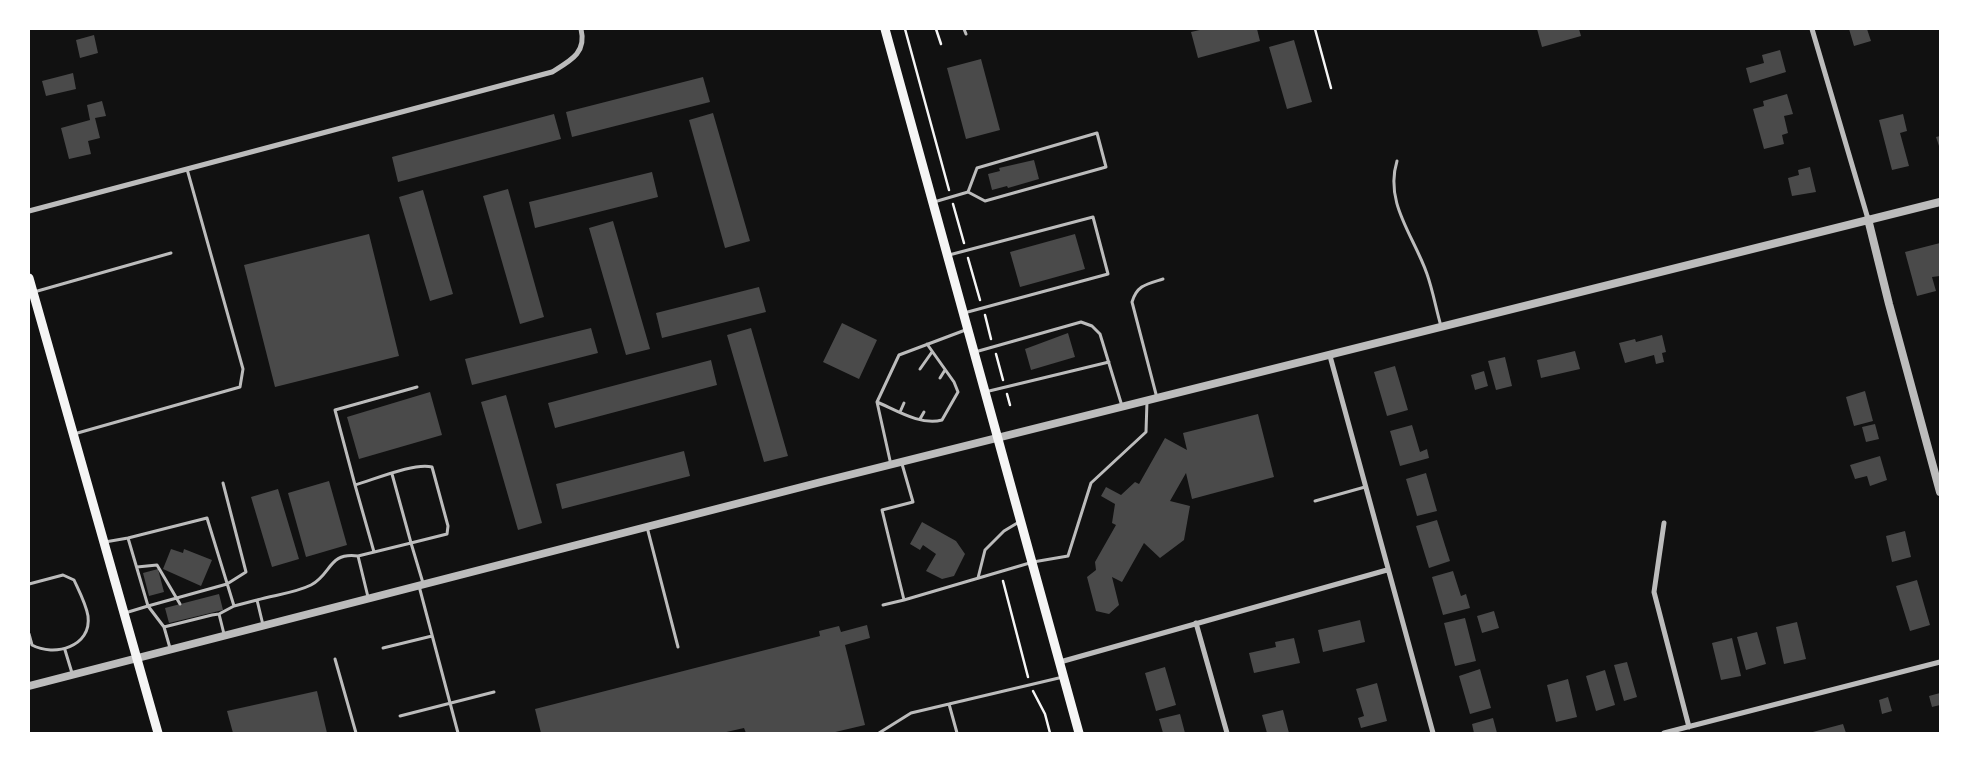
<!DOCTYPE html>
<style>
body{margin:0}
#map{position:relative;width:1969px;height:762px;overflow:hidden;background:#111;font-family:Montserrat,sans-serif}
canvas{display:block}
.frame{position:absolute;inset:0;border:30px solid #fff;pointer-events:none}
</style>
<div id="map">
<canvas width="1969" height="762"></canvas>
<div class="frame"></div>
</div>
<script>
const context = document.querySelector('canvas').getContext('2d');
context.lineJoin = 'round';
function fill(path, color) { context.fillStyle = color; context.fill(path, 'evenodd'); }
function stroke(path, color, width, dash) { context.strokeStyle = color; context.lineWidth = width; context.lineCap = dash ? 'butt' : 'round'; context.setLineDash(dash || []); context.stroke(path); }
const building = new Path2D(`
 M1204,29H1257L1260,41L1198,58L1191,32Z
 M1537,29H1579L1581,36L1542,47Z
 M1849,29H1867L1871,41L1854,46Z
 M94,35L98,53L80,58L76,40Z
 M1294,40L1312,102L1287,109L1269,47Z
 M1780,50L1786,72L1750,83L1746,68L1764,63L1762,55Z
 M981,59L1000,130L966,139L947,68Z
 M73,73L76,89L46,96L42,81Z
 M703,77L710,102L572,137L566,112Z
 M1787,94L1793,114L1784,116L1788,133L1782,135L1784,144L1764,149L1753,109L1764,106L1763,101Z
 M102,101L106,116L95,118L100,138L88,141L91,154L69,159L61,128L90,120L87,105Z
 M713,113L750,241L725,248L689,120Z
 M554,114L561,139L398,182L392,157Z
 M1903,114L1907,131L1900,133L1909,166L1892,170L1879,120Z
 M1940,136V149L1936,137Z
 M1034,160L1039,179L1008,188L1007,186L992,190L988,174L1000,171L999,168Z
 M1810,167L1816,192L1792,196L1788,178L1799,175L1798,170Z
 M652,172L658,197L535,228L529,202Z
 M508,189L544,317L520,324L483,196Z
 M423,190L453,294L430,301L399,197Z
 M613,221L650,349L626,355L589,228Z
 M369,234L399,356L275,387L244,265Z
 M1075,234L1085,269L1020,287L1010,252Z
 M1940,243V276L1932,277L1936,291L1917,296L1905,252Z
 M759,287L766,312L662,338L656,313Z
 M842,323L877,340L859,379L823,362Z
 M591,328L598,353L472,385L465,359Z
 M751,328L788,456L764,462L727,335Z
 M1068,333L1075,357L1031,370L1025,349Z
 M1662,335L1666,352L1662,353L1664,362L1656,364L1654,355L1625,363L1619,343L1635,339L1636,342Z
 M1575,351L1580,369L1541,378L1537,360Z
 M1505,357L1512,386L1496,390L1488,361Z
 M711,360L717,385L555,428L548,403Z
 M1395,366L1408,410L1387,416L1374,372Z
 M1484,371L1488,386L1475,390L1471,375Z
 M1865,391L1873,421L1854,426L1846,397Z
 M430,392L442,435L359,459L347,417Z
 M506,395L542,523L518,530L481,402Z
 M1258,414L1274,477L1192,499L1186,473L1170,501L1190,506L1184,540L1160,558L1144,543L1122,582L1112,577L1119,605L1109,614L1096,611L1087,577L1096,570L1095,562L1116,525L1112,523L1115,504L1101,496L1106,487L1121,495L1135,482L1139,484L1165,438L1187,450L1183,433Z
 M1875,424L1879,439L1866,442L1862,427Z
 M1412,425L1420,452L1427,449L1429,458L1400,466L1390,431Z
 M684,451L690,476L562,509L556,484Z
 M1880,456L1887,480L1870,486L1867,476L1855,479L1850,465Z
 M1426,473L1437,511L1417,516L1406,479Z
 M329,481L347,545L306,557L288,493Z
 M278,489L299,559L272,567L251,497Z
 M1437,520L1450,561L1429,568L1416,526Z
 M922,522L956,541L965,554L954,576L942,579L926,571L936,554L923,545L920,550L910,544Z
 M1905,531L1911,557L1892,562L1886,536Z
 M171,549L183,553L184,549L212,560L201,586L163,569Z
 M158,569L164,592L149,596L143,573Z
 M1453,571L1461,596L1466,594L1470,608L1443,615L1432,577Z
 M1917,580L1930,625L1910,631L1896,586Z
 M219,594L223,610L169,623L165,608Z
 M1494,611L1499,628L1482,633L1477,616Z
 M1465,618L1476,661L1455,666L1444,623Z
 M1360,620L1365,642L1323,652L1318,630Z
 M1797,622L1806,659L1784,664L1776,627Z
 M867,625L870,638L845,645L865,725L831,733H746L744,728L722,733H541L535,709L820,636L819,631L839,626L841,632Z
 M1757,632L1766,664L1746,670L1737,637Z
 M1294,638L1300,663L1254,673L1249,653L1276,647L1275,642Z
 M1732,638L1741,676L1721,680L1712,643Z
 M1627,662L1637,697L1624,701L1614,665Z
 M1165,667L1176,705L1156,711L1145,673Z
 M1480,669L1491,708L1470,714L1459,676Z
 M1605,670L1615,705L1596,711L1586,676Z
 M1568,679L1577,717L1556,722L1547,685Z
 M1377,683L1387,721L1361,728L1358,718L1364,716L1356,689Z
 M317,691L327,733H233L227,711Z
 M1940,693V705L1932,707L1929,696Z
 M1888,697L1892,711L1882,714L1879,700Z
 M1283,710L1289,733H1267L1262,715Z
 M1180,714L1185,733H1163L1159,719Z
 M1493,718L1497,733H1474L1472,724Z
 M1843,724L1846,733H1809Z`);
const path = new Path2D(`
 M905,29L949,190
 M936,29L941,44
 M1315,29L1331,88
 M953,204L964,243
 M968,258L980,300
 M985,315L991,339
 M996,354L1003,380
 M1007,394L1010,405
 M1003,581L1028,677
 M1033,691L1045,714L1050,733`);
const service = new Path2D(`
 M964,29L966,34
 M1397,161C1384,203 1414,236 1427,274C1433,291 1436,309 1441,326
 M934,202L968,192L985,201L1106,167L1097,133L977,168L968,192
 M949,255L1093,217L1108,274L964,313
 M34,292L171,253
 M975,352L1081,322L1092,326L1100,334L1122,406
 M920,369L932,352
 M940,378L945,370
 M985,392L1109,362
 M1157,398L1132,302C1137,285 1147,284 1163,279
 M877,402C896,410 921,426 942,420L958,392L954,382L927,344
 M900,412L904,403
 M920,419L924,412
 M74,434L240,387L243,369L187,169
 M891,465L877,402L899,355L968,329
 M355,485L335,410L417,387
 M1315,501L1365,487
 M647,527L678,647
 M128,538L207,518L234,606
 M105,542L128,538L148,606L125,613
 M374,552L355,485C373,480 415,462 432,467L448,526L447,534L411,543L392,474
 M137,567L157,565L180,604
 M978,578L985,550L1004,531L1019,522
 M29,584L63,575L74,580C79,591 86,604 88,616C92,647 54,657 32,645L29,634
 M419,586L458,733
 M368,597L358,556L411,543L423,583
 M904,600L1033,562L1068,556L1091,483L1146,432L1147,401
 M883,605L904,600L882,510L913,502L902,464
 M219,614L234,606L257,600
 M263,625L257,600C274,595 295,593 311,585C332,574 328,552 358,556
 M164,627L148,606L227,584L246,572L223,483
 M170,648L164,627L212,615L219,614L224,634
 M383,648L432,636
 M65,650L72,673
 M335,659L356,733
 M949,704L957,733
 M400,716L494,692
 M879,733L911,713L1063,677`);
const minor = new Path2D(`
 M1812,29L1868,219
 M29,211L552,72C570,61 587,53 581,29
 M1330,356L1433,733
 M1664,523L1654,592L1689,727
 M1196,623L1227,733
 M1060,662L1387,570
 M1664,733L1940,662`);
const tertiary = new Path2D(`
 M1868,219L1889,304L1940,492
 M29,686L821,482L1940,202`);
const secondary = new Path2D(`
 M885,29L1079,733
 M29,278L158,733`);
fill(building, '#4a4a4a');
stroke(path, '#f5f5f5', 2.5);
stroke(service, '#bcbcbc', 3);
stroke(minor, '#bcbcbc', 5);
stroke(tertiary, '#bcbcbc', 8);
stroke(secondary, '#f5f5f5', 9);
</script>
